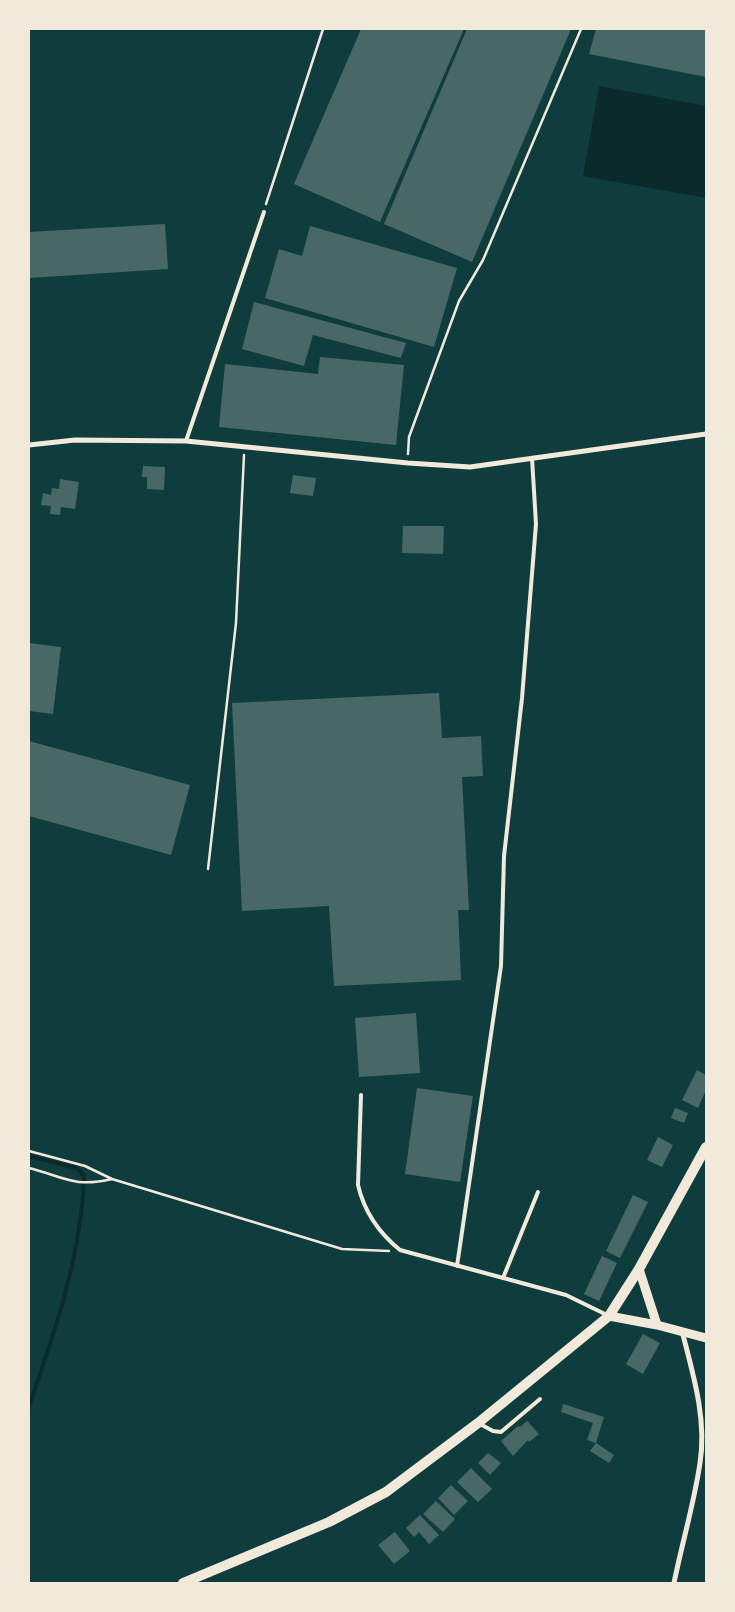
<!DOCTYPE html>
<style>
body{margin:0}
#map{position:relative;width:735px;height:1612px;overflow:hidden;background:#0f3d3e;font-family:"Roboto Condensed",sans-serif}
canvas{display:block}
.frame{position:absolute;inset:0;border:30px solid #f1e9da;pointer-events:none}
</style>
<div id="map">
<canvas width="735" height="1612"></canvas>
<div class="frame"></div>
</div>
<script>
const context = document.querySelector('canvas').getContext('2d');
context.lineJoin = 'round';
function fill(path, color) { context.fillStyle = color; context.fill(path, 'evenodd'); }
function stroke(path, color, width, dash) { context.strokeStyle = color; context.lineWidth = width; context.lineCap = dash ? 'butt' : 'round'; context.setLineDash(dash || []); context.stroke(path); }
const water = new Path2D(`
 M599,86L706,106V198L583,176Z`);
const stream = new Path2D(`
 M29,1156L76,1168L84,1176C82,1254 54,1334 29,1407`);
const building = new Path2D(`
 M361,29H464L380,222L294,184Z
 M467,29H571L472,262L384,224Z
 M596,29H706V77L589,54Z
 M165,224L168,269L29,278V232Z
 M310,226L457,268L434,347L265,298L279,249L302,256Z
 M254,302L406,343L401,358L313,335L304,366L242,349Z
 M320,357L404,365L396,445L219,427L225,364L318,374Z
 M143,466L165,467L164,490L147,489V477H142Z
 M293,475L316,478L313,496L290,493Z
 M60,479L79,482L75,509L61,507L60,515L50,514L51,506L41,505L43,493L51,495L52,488L59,489Z
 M403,526H444L443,554L402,553Z
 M29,643L61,647L53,714L29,711Z
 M439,693L442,738L481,736L483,776L462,777L469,910H458L461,980L334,986L329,906L242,911L232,703Z
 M29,741L190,785L171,855L29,816Z
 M416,1013L420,1073L359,1077L355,1018Z
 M697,1070L706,1075V1090L698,1108L682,1100Z
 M417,1088L473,1096L460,1182L405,1174Z
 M675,1108L688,1113L684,1123L671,1118Z
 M658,1137L673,1145L662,1167L647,1160Z
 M633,1195L648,1202L620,1258L606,1251Z
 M602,1256L617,1263L599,1301L584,1294Z
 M643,1334L660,1343L643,1374L626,1364Z
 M563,1404L604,1417L596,1443L587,1440L593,1423L561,1412Z
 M527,1421L539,1434L529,1442L528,1440L513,1456L501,1441L518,1426L520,1427Z
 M596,1443L614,1455L609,1463L590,1451Z
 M488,1453L501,1463L490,1475L478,1463Z
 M471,1468L492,1489L478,1502L457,1482Z
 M451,1485L468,1501L454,1515L438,1498Z
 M436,1501L455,1519L443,1532L423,1514Z
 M420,1515L439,1535L429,1544L419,1532L414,1537L406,1528Z
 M395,1532L410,1551L394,1564L378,1545Z`);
const path = new Path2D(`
 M266,204L323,29
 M408,454L409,437L459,301L483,260L581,29
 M208,869L236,623L244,455
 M29,1151L85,1166L112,1179L342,1249L389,1251
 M29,1168C64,1177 74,1188 112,1179`);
const service = new Path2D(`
 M186,441L264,212
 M361,1095L358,1185C364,1211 379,1233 400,1250L566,1295L607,1315
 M457,1266L501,966L504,856L522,698L536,524L532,458
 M503,1278L538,1192
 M480,1424L493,1431L501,1432L540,1399`);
const minor = new Path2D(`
 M29,445L75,440L186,441L408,463L470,467L706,434
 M674,1583C682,1543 694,1504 700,1463C707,1419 693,1374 682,1331`);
const tertiary = new Path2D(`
 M639,1269L657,1325L706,1338
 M609,1316L657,1325`);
const secondary = new Path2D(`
 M183,1583L329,1522L386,1492L478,1423L609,1316L639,1269L706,1147`);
fill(water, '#0a2a2b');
stroke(stream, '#0a2a2b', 4);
fill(building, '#486865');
stroke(path, '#f1e9da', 2.5);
stroke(service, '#f1e9da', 4);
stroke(minor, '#f1e9da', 5);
stroke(tertiary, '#f1e9da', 9);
stroke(secondary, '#f1e9da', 10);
</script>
